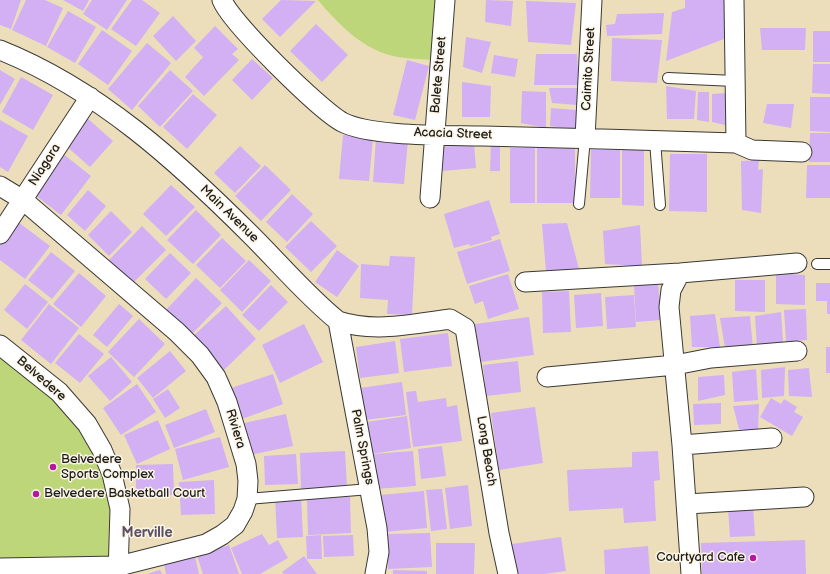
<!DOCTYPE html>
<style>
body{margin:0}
canvas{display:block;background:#ecdeba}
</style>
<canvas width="830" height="574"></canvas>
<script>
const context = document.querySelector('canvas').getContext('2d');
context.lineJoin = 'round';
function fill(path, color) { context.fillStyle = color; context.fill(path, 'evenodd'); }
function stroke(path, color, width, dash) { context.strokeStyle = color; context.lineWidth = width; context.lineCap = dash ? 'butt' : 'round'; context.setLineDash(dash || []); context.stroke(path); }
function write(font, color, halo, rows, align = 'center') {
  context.font = font + ' "Balsamiq Sans",sans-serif'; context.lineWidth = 3; context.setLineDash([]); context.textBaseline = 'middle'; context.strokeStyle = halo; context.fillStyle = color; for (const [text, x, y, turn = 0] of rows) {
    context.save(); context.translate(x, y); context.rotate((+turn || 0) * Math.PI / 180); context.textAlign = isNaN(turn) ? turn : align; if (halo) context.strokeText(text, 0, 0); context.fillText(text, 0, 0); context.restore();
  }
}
const green = new Path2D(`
 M318,0H441L435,60C423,59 410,59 398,57C365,52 338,24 318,0Z
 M0,349L72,413L111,483L114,559L0,561Z`);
const building = new Path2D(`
 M0,0H21L11,29L0,25Z
 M26,0H45L63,8L46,46L12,30Z
 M63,0H89L83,11Z
 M92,0H127L107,30L83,14Z
 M132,0H142L160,13L136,46L111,29Z
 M281,0L316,1L280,37L262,19Z
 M486,0L513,1L511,26L485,22Z
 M685,0H725L724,39L666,61L672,12L685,8Z
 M526,1L576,3L571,45L528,42Z
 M68,11L96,27L75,63L47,47Z
 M664,13L662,34L607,36L606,25L615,24L617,14Z
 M173,16L196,41L176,61L153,36Z
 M316,24L348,55L322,82L290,51Z
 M215,26L238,49L232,54L239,60L204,96L185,77L203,57L194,48Z
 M760,28H806L805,50H762Z
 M102,30L132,51L108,85L78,64Z
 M813,31H830V62H813Z
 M466,37L491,42L482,73L463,67Z
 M612,38L662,40L657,83L611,81Z
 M147,43L171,63L132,110L108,89Z
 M536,54H577L579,85H534Z
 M494,55L518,59L515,77L491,73Z
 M252,59L273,78L252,100L232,80Z
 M407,60L429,66L415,120L393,115Z
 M813,64H830V94L812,93Z
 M0,70L15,79L0,105Z
 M170,70L193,91L160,127L138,106Z
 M21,77L53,95L33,130L2,112Z
 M462,82L491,86L490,117H462Z
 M666,86L696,91L694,119H667Z
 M549,88H578L577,105L552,103Z
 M522,91L546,92V128L521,123Z
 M698,92H709V122L697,120Z
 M727,93L725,125L712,122V94Z
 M193,94L217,115L187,149L163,127Z
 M810,97H830V132L810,131Z
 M767,104H794L791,128L763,123Z
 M551,108L576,110L577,130L550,126Z
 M86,117L113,141L90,167L64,144Z
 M0,120L28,136L8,172L0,167Z
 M810,133H830V162H809Z
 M343,135L373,138L369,181L339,179Z
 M376,137L408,140L404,184L373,182Z
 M491,141H500V171H490Z
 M474,144L476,168L442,171L440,147Z
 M240,146L261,166L235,193L214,173Z
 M510,148H535V203H510Z
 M537,148H575V203H537Z
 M622,148L644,149V206L622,205Z
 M591,150H620V198H590Z
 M62,153L91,176L61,215L31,192Z
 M670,154H707V212L669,211Z
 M759,160L758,170L763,169L761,213L742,210L741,161Z
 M265,165L291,190L261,221L235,196Z
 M807,165H830V198H806Z
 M171,185L195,207L166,236L143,214Z
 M88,190L106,206L85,231L67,215Z
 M292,194L313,214L287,242L266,222Z
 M489,200L500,234L491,237L492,240L470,246L469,244L454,248L444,214Z
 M196,210L221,235L193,264L167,240Z
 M111,211L132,232L109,256L88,235Z
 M14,219L50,246L25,279L0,260V237Z
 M311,221L337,246L311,272L285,247Z
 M567,223L579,269L546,272L542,224Z
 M640,225L642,266L605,264L603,231Z
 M142,226L166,250L133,283L109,260Z
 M222,238L246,261L220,288L196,265Z
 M500,239L510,271L467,284L457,252Z
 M337,250L359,266L337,297L315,282Z
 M51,252L75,271L52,299L28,280Z
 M170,253L191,273L166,299L145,279Z
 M390,256L415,257L412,315L387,314L388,300L360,298L361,264L389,266Z
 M249,260L271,281L242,312L220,290Z
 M79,273L106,296L81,327L53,304Z
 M776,273L805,275V305L776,304Z
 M508,274L519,309L488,319L483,301L475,304L469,286Z
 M196,278L222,303L192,334L166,310Z
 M735,280H765V312L735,311Z
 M658,282L661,320L636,322L634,284Z
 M816,283H830V314H827V301H816Z
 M25,284L48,302L27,329L4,310Z
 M271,285L288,302L259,331L242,315Z
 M569,291L571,332L543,333L542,292Z
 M601,293L603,326L576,328L574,295Z
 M634,295L636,327L607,329L605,297Z
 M49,304L79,328L51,364L21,340Z
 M119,304L133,316L107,347L93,335Z
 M226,306L256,339L223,371L192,337Z
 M806,309L807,340L786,342L784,310Z
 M781,312L783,342L757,348L755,316Z
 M715,314L720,347H692L690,316Z
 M750,316L753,348H725L720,318Z
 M529,317L534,355L480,362L475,324Z
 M139,319L165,344L134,377L108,352Z
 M304,324L323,362L280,383L262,345Z
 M448,333L452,366L404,372L400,339Z
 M79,334L104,354L80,383L55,363Z
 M395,341L399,373L360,378L356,347Z
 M826,347H830V373H826Z
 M170,351L186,371L153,398L137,378Z
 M111,357L132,382L110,401L88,376Z
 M518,361L521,392L486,396L483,365Z
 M785,367L784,396L762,398L761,370Z
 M809,368L812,397L789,396L788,370Z
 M756,369L758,400L734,402L732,372Z
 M273,374L283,404L242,419L231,388Z
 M724,375L725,395L698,401V377Z
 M402,382L406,415L364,420L360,388Z
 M137,384L156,412L121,435L103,408Z
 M168,389L180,408L165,418L153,399Z
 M416,391L418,402L446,398L447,407L457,405L462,441L413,447L406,392Z
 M771,398L781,404L784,399L797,407L794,412L803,417L792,436L760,417Z
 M721,403V424L694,425L693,404Z
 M759,404L758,430L739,429L733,406Z
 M535,407L543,463L499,470L491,413Z
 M206,409L215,432L174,448L165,425Z
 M286,414L293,446L250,455L244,423Z
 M407,416L411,448L371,454L367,422Z
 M158,420L170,449L137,464L124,435Z
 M220,437L229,467L183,480L175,449Z
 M442,446L446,476L421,479L418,449Z
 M345,451L347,488L301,490L300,453Z
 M413,451L416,486L376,489L373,454Z
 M658,451L660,480L654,481L656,521L624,523L623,508L569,511L567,470L632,467V452Z
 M296,454L298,484L265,485L264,456Z
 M173,464L174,495L136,496V465Z
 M214,480L215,514L181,515L179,482Z
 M468,485L472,526L450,529L445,488Z
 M442,489L447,529L431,531L426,490Z
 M424,491L427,528L384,532L380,495Z
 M301,496L303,537L277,538L275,497Z
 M350,497L351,533L308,535L307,498Z
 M753,506L755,536L730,537L728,507Z
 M430,533L432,567L388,569L387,534Z
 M262,534L269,545L278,540L288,558L260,574H242L231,548Z
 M321,535L322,559H307L306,536Z
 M353,535L354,556L324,557L323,536Z
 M561,537L566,571L544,574H516L512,544Z
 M805,540L806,574H702L701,543Z
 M436,543H475L474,574H436Z
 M229,545L239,574H203L197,556Z
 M648,546L650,574H605L604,550Z
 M195,556L199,574H166L164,564Z
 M304,556L317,574H284L282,572Z
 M160,570L162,574H147Z
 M393,570L427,571V574H393Z`);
const service = new Path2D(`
 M668,78L735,81
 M655,141L660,205
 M579,204L585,138
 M817,264H830
 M247,499L370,489`);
const minor = new Path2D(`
 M222,0C231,23 319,109 342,122C371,137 448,135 483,136C567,138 652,140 736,143L752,150L802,152
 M734,0L736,143
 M0,50C98,89 178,162 252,236C280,264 308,297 338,321C374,333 413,324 450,319L465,328L499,533L508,574
 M585,138L592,0
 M0,186L23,200L177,332L200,355L216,377L227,402L246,464L248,481L247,499L243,511L235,525L222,535L206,544L119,566L0,568
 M430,198L445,0
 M0,234L90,97
 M680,273L671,290L669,307L682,445L691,574
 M525,282L680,273L797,263
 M338,321L377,528L379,552L375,574
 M0,345L59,392L87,424L102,450L112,474L120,509L118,574
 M547,377L675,365L711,358L797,351
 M682,445L772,438
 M687,504L804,497`);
const markers = [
 [53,467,4,"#b5179e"],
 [36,494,4,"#b5179e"],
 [753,558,4,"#b5179e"]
];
const streetNames = [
 ["Caimito Street",589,69,-87],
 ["Balete Street",439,75,-85],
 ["Acacia Street",453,134,2],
 ["Niagara",45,165,-57],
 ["Main Avenue",229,214,44],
 ["Belvedere",41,379,41],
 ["Riviera",235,429,73],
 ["Palm Springs",362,447,79],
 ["Long Beach",486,451,81]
];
const poiNames = [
 ["Belvedere",61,460],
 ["Sports Complex",61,475],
 ["Belvedere Basketball Court",44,494],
 ["Courtyard Cafe",745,558,"right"]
];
const neighbourhoodNames = [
 ["Merville",147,533]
];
fill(green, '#bed67a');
fill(building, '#d2b0f3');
stroke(service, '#3b3934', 12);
stroke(minor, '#3b3934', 21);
stroke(service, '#fff', 10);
stroke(minor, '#fff', 19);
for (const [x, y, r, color] of markers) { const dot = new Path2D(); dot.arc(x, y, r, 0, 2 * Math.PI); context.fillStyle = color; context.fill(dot); stroke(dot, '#fcf5e5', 1.5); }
write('13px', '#1c1c1c', '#fcf5e5', streetNames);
write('13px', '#1c1c1c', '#fcf5e5', poiNames, 'left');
write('bold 14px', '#5c5067', '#fcf5e5', neighbourhoodNames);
</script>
